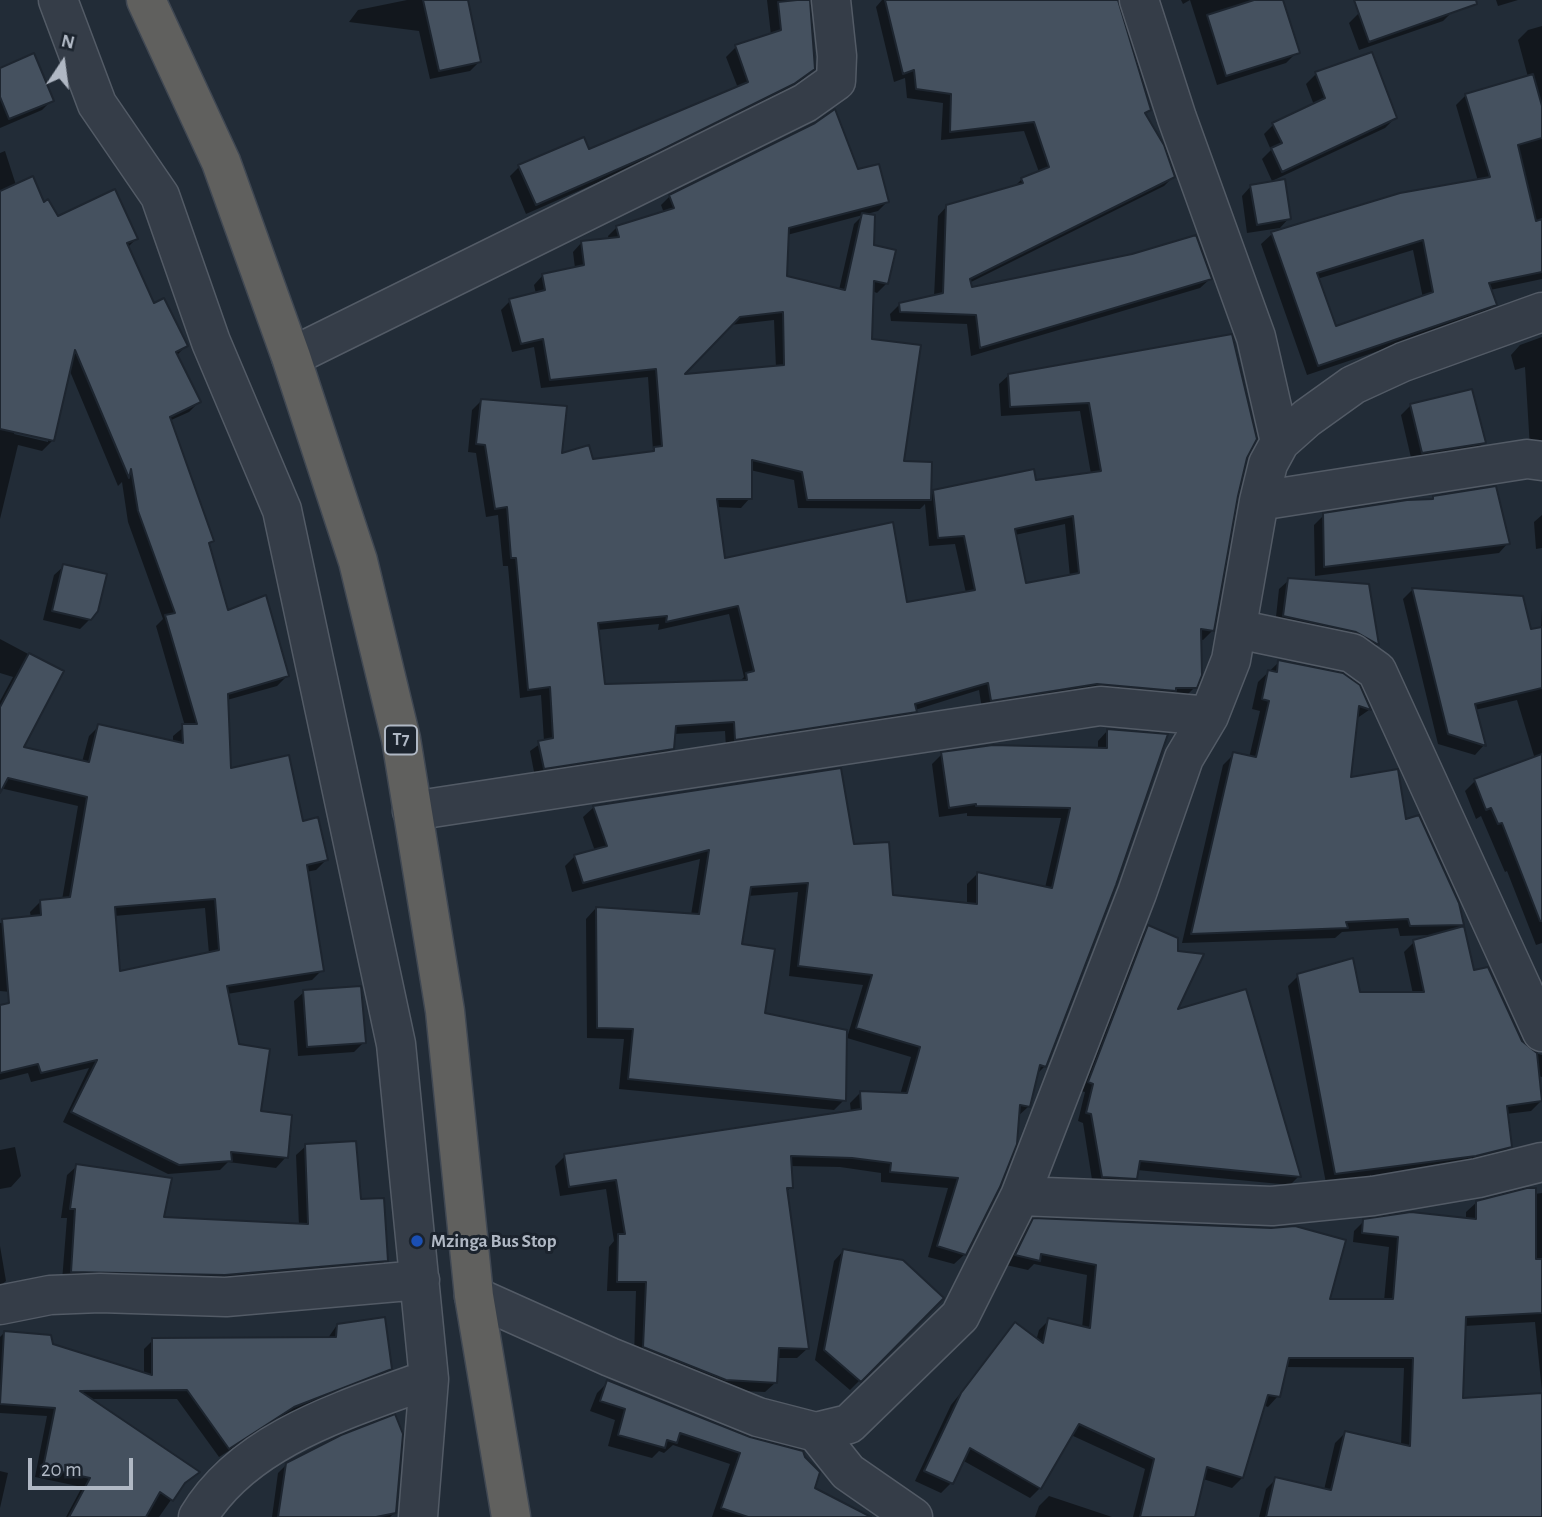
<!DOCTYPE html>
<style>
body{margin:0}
#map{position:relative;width:1542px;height:1517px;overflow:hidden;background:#222c37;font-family:"Alegreya Sans",sans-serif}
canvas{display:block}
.north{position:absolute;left:28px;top:28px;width:70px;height:70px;-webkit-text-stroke:5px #1b232d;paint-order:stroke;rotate:13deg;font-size:19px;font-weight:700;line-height:28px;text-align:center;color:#b0b8c4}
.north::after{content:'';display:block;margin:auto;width:24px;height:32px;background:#b0b8c4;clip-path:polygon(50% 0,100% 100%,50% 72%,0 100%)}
.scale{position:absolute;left:28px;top:1458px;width:105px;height:32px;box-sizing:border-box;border:4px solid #b0b8c4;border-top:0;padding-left:9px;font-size:21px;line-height:24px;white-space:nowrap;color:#b0b8c4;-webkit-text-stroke:5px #1b232d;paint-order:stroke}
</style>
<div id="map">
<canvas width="1542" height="1517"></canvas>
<div class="north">N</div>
<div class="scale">20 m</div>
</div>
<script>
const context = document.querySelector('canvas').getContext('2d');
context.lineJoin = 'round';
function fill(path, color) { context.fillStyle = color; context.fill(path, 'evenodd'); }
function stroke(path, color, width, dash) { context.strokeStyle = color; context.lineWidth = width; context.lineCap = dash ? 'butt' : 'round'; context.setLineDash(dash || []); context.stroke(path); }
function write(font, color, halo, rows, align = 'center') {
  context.font = font + ' "Alegreya Sans",sans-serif'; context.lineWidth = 6; context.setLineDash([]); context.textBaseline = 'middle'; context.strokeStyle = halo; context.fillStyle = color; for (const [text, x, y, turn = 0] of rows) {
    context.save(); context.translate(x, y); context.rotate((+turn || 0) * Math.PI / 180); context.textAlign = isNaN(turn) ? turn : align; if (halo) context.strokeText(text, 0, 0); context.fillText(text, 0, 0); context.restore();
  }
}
const shadow = new Path2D(`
 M407,0H466L479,62L470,71L430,79L419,31L349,22L358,10Z
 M767,0H809L813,69L803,79L782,93L644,162L526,214L510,176L519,167L588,151L738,88L726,57L736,47L771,35Z
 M882,0H1116L1149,109L1144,115L1173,177L1164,186L969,283L971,289L1210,279L1200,288L971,356L967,324L891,321L890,314L900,304L934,297L938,216L947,206L1014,187L1022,179L1039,172L1024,131L941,140L943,103L907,98L905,78L894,82L876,7Z
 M1181,0H1278L1295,54L1286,63L1217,85L1190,0L1183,4Z
 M1396,0H1449L1453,11L1443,21L1359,50L1349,23L1359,13Z
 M1496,0H1518L1498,6Z
 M1542,26V279L1490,290L1495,304L1485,315L1307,375L1261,244L1272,234L1478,181L1456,105L1466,95L1528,77L1518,40L1528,30ZM1413,250L1423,298L1335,328L1317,279Z
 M1371,54L1395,118L1385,128L1272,181L1262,159L1271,150L1264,134L1273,125L1314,105L1306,84L1316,74Z
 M0,70L52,100L42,110L0,128Z
 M5,151L16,185L58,218L136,239L127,248L153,305L186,346L176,356L199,402L189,412L169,421L212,541L208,546L227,612L287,676L277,686L227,700L230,770L302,823L326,860L316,870L306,872L322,970L312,980L227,994L238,1046L259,1113L286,1157L276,1168L228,1162L220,1170L168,1174L63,1122L89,1068L31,1082L28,1073L0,1080V1021L85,999L0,991V923L31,918L30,912L41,901L62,900L78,806L0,788V701L13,677L0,673V639L62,672L22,748L82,762L89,736L99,726L173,743V736L185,726L156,626L163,619L128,522L122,482L118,486L69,369L53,440L42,451L18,445L0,519V153ZM15,430L48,438V442L14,434ZM205,908L209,954L118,973L114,916Z
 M857,172L887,202L878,211L787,235L785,278L839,290L854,224L863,215L887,283L877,293L872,291L871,340L902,462L930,496L934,492L1091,474L1080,411L1001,416L999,384L1009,375L1230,336L1245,458L1212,631L1203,640L1199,639L1195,687L1186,696L982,709L979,690L915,710L906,720L726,748L725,731L674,734L672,748L663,757L535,777L530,751L544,741L541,695L520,698L508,566H503L498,515L486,517L476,453L468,452L472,410L482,400L560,456L591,461L650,453L653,450L648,377L541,388L534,347L512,352L501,310L510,301L536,294L534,285L543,275L575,268L573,252L582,242L609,240L608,236L617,227L664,213L661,205L670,196ZM774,320L776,368L681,376L730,325ZM750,470L794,480L798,508L920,509L925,504L929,546L955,544L966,593L906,604L724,560L716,507L741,508L750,498ZM1065,524L1070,577L1025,585L1015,535ZM729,614L744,677L739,682L604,686L597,630L659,624L658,630Z
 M1251,186L1289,218L1280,228L1247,233L1242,196Z
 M1542,337V452L1530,448L1525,367L1515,370L1511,355L1520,345Z
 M1410,406L1484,443L1474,452L1412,462L1401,415Z
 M1433,498L1508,543L1499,553L1315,576L1314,525L1324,515L1430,501Z
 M1542,515V548L1536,549L1534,522Z
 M64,566L90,619L80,629L43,620L54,575Z
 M1289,580L1367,586L1377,645L1368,654L1275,626L1279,589Z
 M1413,589L1530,631L1541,629L1542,608V943L1536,945L1507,871L1505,872L1481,816L1476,819L1465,791L1475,781L1535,759L1517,700L1475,710L1484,745L1475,755L1438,744L1403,599Z
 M1279,662L1358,687L1369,710L1356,719L1349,779L1405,821L1462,924L1456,930L1472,972L1487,969L1528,1051L1542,1055V1077L1538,1076L1541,1101L1531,1111L1506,1114L1511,1146L1501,1156L1464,1165L1326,1183L1288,986L1298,976L1358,994H1413L1404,952L1414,942L1432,935L1400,936L1398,928L1342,932L1335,938L1182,943L1223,765L1234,754L1249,758L1260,711L1252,709L1258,682Z
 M1108,730L1166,736L1045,1066L1036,1075L1028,1107L1017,1117L965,1254L954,1264L928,1257L948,1188L881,1182V1173L840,1167L790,1166L791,1187L786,1192L808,1348L797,1358H777L776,1382L765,1392L715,1390L634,1357L636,1291H607L609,1247L614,1241L606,1189L560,1196L555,1166L565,1156L851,1112L850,1103L861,1092L900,1095L911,1057L847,1038L863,985L789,976L798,892L748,896L740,946L763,1015L844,1100L834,1110L619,1089L624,1039L587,1038L586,919L596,908L691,915L700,859L572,892L565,866L575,856L595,851L583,817L594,807L852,846L891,897L967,904V884L977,874L1045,888L1061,818L967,816V813L939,817L932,764L942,754L1098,749V741Z
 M1149,927L1175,1011L1299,1176L1290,1185L1137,1170L1135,1178L1126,1187L1093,1186L1083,1123L1078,1121L1085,1092L1080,1091L1140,936Z
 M304,992L364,1042L354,1052L298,1056L294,1001Z
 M306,1146L359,1201L386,1260L377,1270L215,1284L62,1281L67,1218H61L67,1175L77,1166L162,1219L299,1226L296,1155Z
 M15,1147L21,1176L11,1187L0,1189V1150Z
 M1542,1193V1392L1535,1322L1464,1326L1461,1400L1542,1395V1517H1259L1266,1489L1276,1479L1324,1490L1335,1443L1345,1433L1401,1445L1404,1368L1285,1367L1278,1396L1268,1407L1263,1405L1242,1478L1232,1488L1203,1479L1194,1517H1133L1145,1469L1071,1435L1040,1488L1030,1498L962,1460L951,1483L941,1493L915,1481L951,1405L1015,1325L1036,1341L1039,1330L1049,1320L1082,1328L1087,1275L1034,1264L1028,1270L1006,1265L1023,1231L1034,1220L1327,1301H1384L1389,1247L1353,1242L1354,1231L1364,1221L1466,1220V1212L1477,1202Z
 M0,1246L6,1281L0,1286Z
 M843,1251L942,1298L850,1390L815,1360L834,1261Z
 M337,1325L390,1369L380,1378L283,1416L219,1457L177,1399H89L197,1472L180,1487L159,1517H66L82,1487L35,1477L47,1416L0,1413V1337L4,1333L144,1374V1349L153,1340L328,1338Z
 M608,1382L813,1489L865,1517H712L730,1464L673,1445L664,1453L659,1451L652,1458L608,1446L615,1420L590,1411L597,1393Z
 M287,1464L395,1512L390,1517H272L278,1473Z
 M0,1471L8,1473L0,1508Z
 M1049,1496L1112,1517H1035L1039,1506Z`);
const building = new Path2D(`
 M423,0H468L481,62L439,71Z
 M797,0H810L815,69L794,84L655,153L536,205L518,165L584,137L589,149L748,82L735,45L781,30L778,2Z
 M885,0H1118L1151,110L1145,113L1164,145L1175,177L970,279L972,287L1132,254L1196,235L1212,279L980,348L976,315L900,312L899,303L943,293L946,205L1023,183L1021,178L1049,167L1034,122L950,132L951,94L916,89L914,70L903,74Z
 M1254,0H1283L1300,53L1226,76L1207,15Z
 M1354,0H1476L1477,4L1369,42Z
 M1372,52L1397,118L1282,172L1271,148L1282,143L1272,123L1325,98L1315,72Z
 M34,53L54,101L9,119L0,97V68Z
 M1533,74L1542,106V138L1518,145L1536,221L1542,219V272L1489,283L1497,305L1318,366L1271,232L1400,193L1490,177L1465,94ZM1423,240L1433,292L1336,326L1317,273Z
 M835,109L858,169L879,164L889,202L789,228L787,276L845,290L862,213L875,215L874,245L896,250L888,284L874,281L872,339L921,345L904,461L932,462L931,500H807L802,472L752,460V499H717L725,558L893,522L907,602L975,590L964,536L938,538L933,490L1034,469L1036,480L1101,471L1089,403L1010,407L1008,374L1232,334L1257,439L1247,458L1238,496L1214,631L1201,629L1202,675L1197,688H1176V691L1097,684L991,701L988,683L915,704L917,712L735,740L734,722L676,726L674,749L544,769L538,741L553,738L550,687L528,690L516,558H511L507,507L495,509L485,445L476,444L481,399L567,406L562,453L589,445L593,459L654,451V447L662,446L656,369L550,380L543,339L521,344L509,299L545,290L542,274L584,265L581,241L619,237L616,226L674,208L669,195L815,123ZM783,312L784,365L685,374L740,317ZM1073,516L1079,573L1026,583L1015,529ZM738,606L754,671L746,673L747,680L605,684L598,623L667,616L666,622Z
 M33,176L44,202L48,199L58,216L115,189L138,239L127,243L154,303L164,298L188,346L176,352L201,402L170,417L214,541L209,543L228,610L266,595L289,676L228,694L231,768L289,755L303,821L318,817L328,860L307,865L324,971L227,986L239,1044L270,1049L261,1111L292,1115L288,1158L231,1152L232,1161L179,1165L71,1112L97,1060L41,1073L38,1064L0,1073V1005L9,1003L2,919L41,915L40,900L70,897L87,797L8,778L0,793V707L29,653L64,671L24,747L89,762L98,724L183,743L182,724H197L165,615L175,613L138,511L131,469L129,478L75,350L54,441L0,429V191ZM215,899L219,950L120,971L115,907Z
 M1285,179L1291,219L1257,225L1250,185Z
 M1472,389L1486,443L1422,453L1410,404Z
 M1496,486L1510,544L1324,567L1323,513L1407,500L1433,499V496Z
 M63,564L107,574L98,611L91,620L52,611Z
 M1288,578L1369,584L1379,645L1356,632L1283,616Z
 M1412,588L1523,596L1531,629L1542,627V688L1475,704L1486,746L1448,734Z
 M1278,660L1343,673L1360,685L1371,710L1359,706L1351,777L1398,769L1406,819L1419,815L1459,903L1464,925L1410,926L1408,919L1346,922L1348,928L1191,934L1233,752L1256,757L1269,701L1262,699L1268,670L1277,672Z
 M1107,729L1168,734L1116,885L1046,1067L1040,1065L1030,1107L1020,1105L1017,1144L1000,1187L966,1255L937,1246L958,1178L890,1172L891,1163L852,1158L791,1156L793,1188H787L809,1349L779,1348L777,1383L726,1380L643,1347L646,1282H617L618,1234H625L616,1180L569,1187L564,1154L861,1109L860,1091L907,1093L920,1047L856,1028L872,975L798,966L808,883L751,887L742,944L775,949L765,1013L847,1030L846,1101L628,1079L633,1029L597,1028L596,907L699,914L709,850L583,883L574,855L607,846L593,806L841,768L854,844L889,842L893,895L977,904V872L1052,888L1070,808L976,806V804L949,808L941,752L993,745L1107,748Z
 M1542,754V921H1540L1502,823L1498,824L1491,808L1486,810L1474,779Z
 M1148,925L1178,938V951L1204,954L1178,1009L1246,989L1301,1177L1140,1161L1137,1179L1102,1177L1091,1114L1086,1113L1093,1084L1088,1082Z
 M1464,926L1474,970L1488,967L1522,1041L1537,1053L1542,1101L1507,1106L1512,1147L1476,1156L1335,1174L1297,974L1353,958L1360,992H1424L1413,940Z
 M361,986L366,1043L307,1047L303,990Z
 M356,1141L361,1199L384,1198L388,1261L225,1275L71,1272L75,1209H70L76,1164L172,1178L164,1217L308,1224L305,1144Z
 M1527,1188H1536V1259H1542V1313L1466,1317L1463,1398L1542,1393V1517H1266L1275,1477L1331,1490L1345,1431L1410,1446L1413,1358H1289L1280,1397L1268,1395L1243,1478L1207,1467L1195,1517H1140L1154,1459L1079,1424L1041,1489L970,1448L953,1484L924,1471L961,1393L1015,1322L1043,1343L1048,1318L1090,1328L1096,1265L1041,1254L1040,1261L1015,1255L1033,1218L1271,1228L1295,1226L1346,1240L1330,1299H1393L1398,1237L1362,1233L1363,1219L1411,1212L1476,1219V1201Z
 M843,1249L903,1260L944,1298L861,1382L824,1350Z
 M385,1317L392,1369L294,1407L229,1449L187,1390L80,1391L200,1472L185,1483L173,1501L160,1492L146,1517H69L90,1478L43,1468L55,1408L0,1404L4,1331L51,1335L53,1344L152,1375V1338L336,1337L337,1324Z
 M607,1380L750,1437L803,1451L805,1457L820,1472L815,1488L871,1517H748L721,1508L740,1453L680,1433L677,1443L667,1440L665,1448L618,1435L625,1409L600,1401Z
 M395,1414L403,1434L396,1513L376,1517H278L286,1463L341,1435Z`);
const minor = new Path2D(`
 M58,0L97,104L160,196L211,342L282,510L396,1044L429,1379L418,1517
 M1139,0L1177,118L1256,337L1280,442
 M291,357L805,103L836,81L837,56L831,0
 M1259,501L1527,459L1542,461
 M1237,629L1352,653L1377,671L1542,1032
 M412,811L1100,706L1209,716
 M1020,1196L1272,1206L1373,1196L1478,1178L1542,1162
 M474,1296L610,1357L758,1417L816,1432L849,1424L960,1316L1020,1196L1137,893L1184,758L1209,716L1231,660L1259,501L1268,464L1280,442L1307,418L1353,385L1403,362L1542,312
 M0,1305L50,1295L100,1293L226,1297L420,1280
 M816,1432L848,1472L913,1517
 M198,1517C245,1438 348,1409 429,1379`);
const trunk = new Path2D(`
 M146,0L221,162L291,357L358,561L401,739L445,1011L474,1296L511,1517`);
const markers = [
 [417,1241,7,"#1a4fb4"]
];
const shields = [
 [401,740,32]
];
const shieldNames = [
 ["T7",401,740]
];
const poiNames = [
 ["Mzinga Bus Stop",431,1241]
];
fill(shadow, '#0007');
fill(building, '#45515f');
stroke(building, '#1d252f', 2);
stroke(minor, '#535b66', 41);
stroke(trunk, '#404853', 41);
stroke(minor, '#353d48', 38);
stroke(trunk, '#60605e', 38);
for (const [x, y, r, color] of markers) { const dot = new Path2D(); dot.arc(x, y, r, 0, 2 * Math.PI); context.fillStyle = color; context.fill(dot); stroke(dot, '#1b232d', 2.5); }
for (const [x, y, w] of shields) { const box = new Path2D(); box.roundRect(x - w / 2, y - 14.5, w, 29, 5); context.fillStyle = '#1b232d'; context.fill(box); stroke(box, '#b0b8c4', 2); }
write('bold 18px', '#b0b8c4', null, shieldNames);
write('bold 19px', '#b0b8c4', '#1b232d', poiNames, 'left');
</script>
